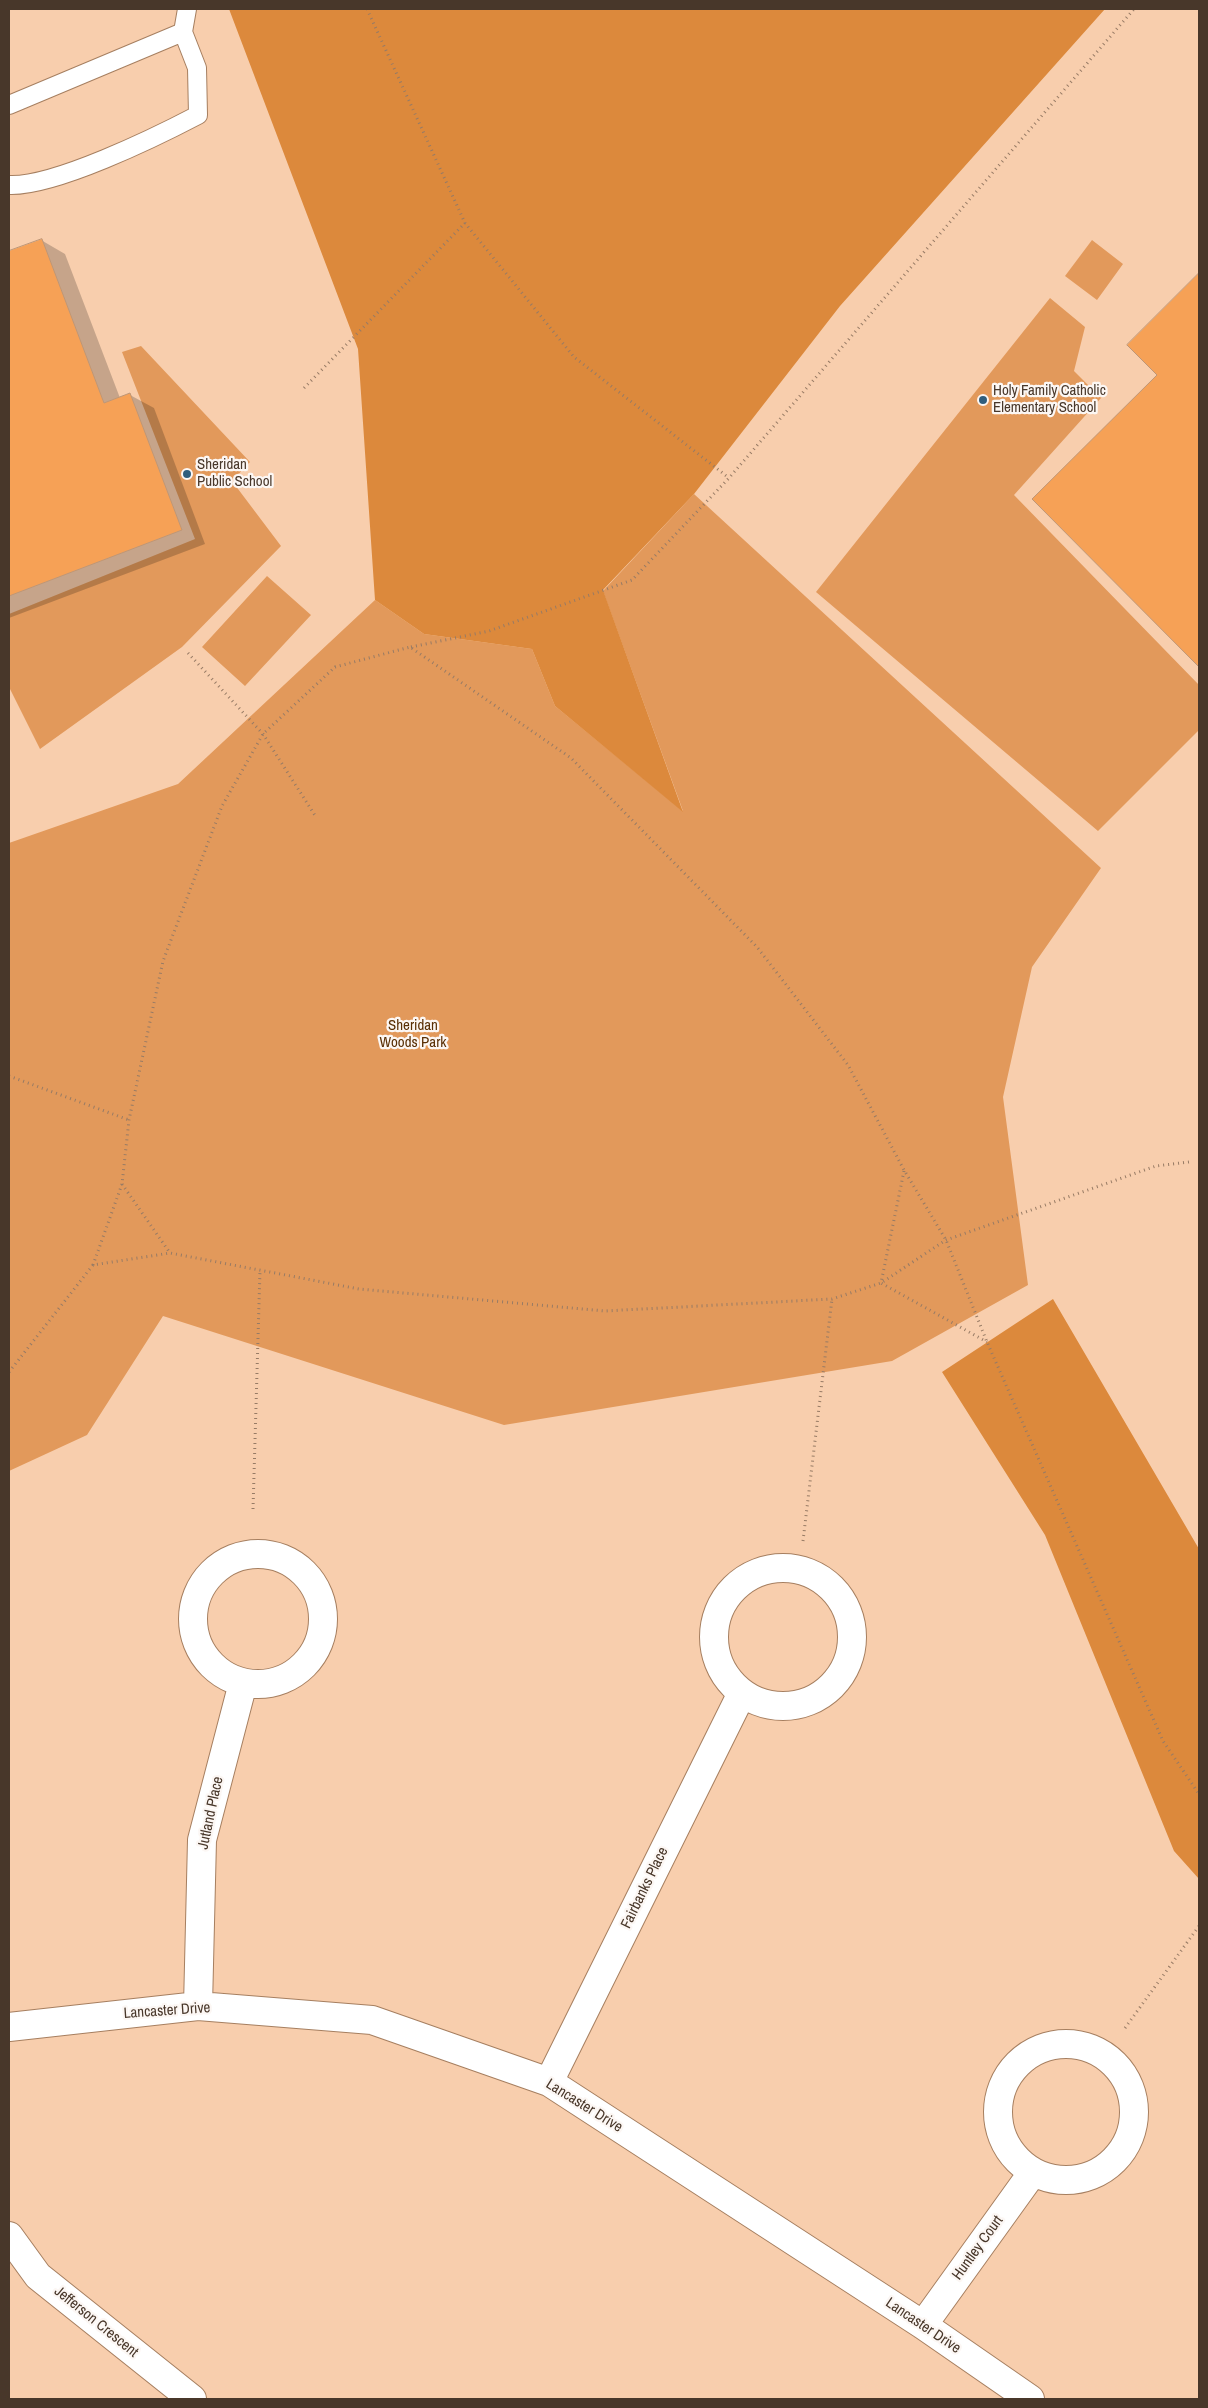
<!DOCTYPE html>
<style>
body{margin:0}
#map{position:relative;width:1208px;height:2408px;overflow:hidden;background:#f8cead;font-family:"Archivo Narrow",sans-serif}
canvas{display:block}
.frame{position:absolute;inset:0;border:10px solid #48372a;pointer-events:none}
</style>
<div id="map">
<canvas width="1208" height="2408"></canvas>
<div class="frame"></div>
</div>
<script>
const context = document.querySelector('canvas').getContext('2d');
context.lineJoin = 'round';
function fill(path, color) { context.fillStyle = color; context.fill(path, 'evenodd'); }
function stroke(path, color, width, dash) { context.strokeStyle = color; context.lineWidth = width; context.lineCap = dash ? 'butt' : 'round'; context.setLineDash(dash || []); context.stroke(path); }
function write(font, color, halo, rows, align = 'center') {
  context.font = font + ' "Archivo Narrow",sans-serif'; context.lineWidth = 4.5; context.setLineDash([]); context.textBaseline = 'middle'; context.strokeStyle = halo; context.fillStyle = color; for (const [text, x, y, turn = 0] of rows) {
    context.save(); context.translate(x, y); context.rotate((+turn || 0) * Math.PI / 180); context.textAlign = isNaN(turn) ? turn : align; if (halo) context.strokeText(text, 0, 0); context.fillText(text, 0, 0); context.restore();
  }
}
const green = new Path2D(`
 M1092,240L1123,264L1097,300L1065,276Z
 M1050,298L1085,327L1074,371L1101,398L1014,495L1199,685V730L1098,831L816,592Z
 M141,346L250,462L232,481L281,546L182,647L40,749L9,687V614L195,539L122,352Z
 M694,494L1101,868L1032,967L1003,1097L1028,1285L892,1361L504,1425L163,1316L87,1435L9,1471V843L178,784L375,600L424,634L532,649L555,706L683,811L603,591Z
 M267,576L311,615L245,686L202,647Z`);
const forest = new Path2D(`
 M229,9H1105L840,306L694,494L603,590L683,812L555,706L532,649L424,634L375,600L358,349Z
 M1053,1299L1199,1549V1879L1174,1851L1045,1535L942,1372Z`);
const shadow = new Path2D(`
 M41,240L65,254L120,398L130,395L154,408L205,544L9,618V252Z
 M1199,275V665L1034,499L1159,376L1129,345Z`);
const building = new Path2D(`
 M42,239L104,403L130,393L182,530L9,596V251Z
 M1199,273V667L1032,499L1157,375L1127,345Z`);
const path = new Path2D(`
 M367,9L465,223L574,357L729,478
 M304,388L465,223
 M411,647L489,631L632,580L729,478L1134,9
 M188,653L263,734L316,817
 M9,1076L129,1120
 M904,1171L881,1283L987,1342
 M122,1184L170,1253
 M93,1265L122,1184L129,1120L163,961L222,806L263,734L335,667L410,647L571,758L757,947L848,1065L904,1170L946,1240L987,1342L1163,1741L1199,1794
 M9,1372L93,1265L170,1253L359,1289L605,1311L832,1299L881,1283L946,1240L1156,1166L1189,1162
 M253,1509L260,1270
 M803,1541L832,1299
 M1125,2028L1199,1926`);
const service = new Path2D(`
 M9,105L183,32L187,9
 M9,185C54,187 156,137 198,115L197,68L183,32`);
const minor = new Path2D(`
 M193 1619a65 65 0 1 1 130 0a65 65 0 1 1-130 0Z
 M714 1637a69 69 0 1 1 138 0a69 69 0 1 1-138 0Z
 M198,2006L202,1840L243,1683
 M9,2027L198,2006L372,2020L549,2082L923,2325L1030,2399
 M998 2112a68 68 0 1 1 136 0a68 68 0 1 1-136 0Z
 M549,2082L742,1693
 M9,2236L38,2276L192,2399
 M923,2325L1033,2172`);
const markers = [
 [983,400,5,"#2f5e7d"],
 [187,474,5,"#2f5e7d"]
];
const poiNames = [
 ["Holy Family Catholic",993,391],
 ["Elementary School",993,408],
 ["Sheridan",197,465],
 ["Public School",197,482]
];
const parkNames = [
 ["Sheridan",413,1026],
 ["Woods Park",413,1043]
];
const streetNames = [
 ["Jutland Place",211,1813,-78],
 ["Fairbanks Place",645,1888,-64],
 ["Lancaster Drive",167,2011,-4],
 ["Lancaster Drive",584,2106,32],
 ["Huntley Court",978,2248,-54],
 ["Jefferson Crescent",96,2322,39],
 ["Lancaster Drive",923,2326,34]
];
fill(green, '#e2995b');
fill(forest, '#dc893c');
fill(shadow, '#0003');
fill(building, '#f6a156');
stroke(building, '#be9676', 1);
stroke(service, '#a67f60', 20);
stroke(minor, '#a67f60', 30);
stroke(path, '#977b65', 3, [1, 4]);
stroke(service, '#fff', 18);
stroke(minor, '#fff', 28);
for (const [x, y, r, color] of markers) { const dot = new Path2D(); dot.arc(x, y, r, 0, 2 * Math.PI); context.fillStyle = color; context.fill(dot); stroke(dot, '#fcf7f4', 2); }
write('15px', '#48372a', '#fcf7f4', poiNames, 'left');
write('15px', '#592f04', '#fcf7f4', parkNames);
write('15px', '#48372a', '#fcf7f4', streetNames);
</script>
